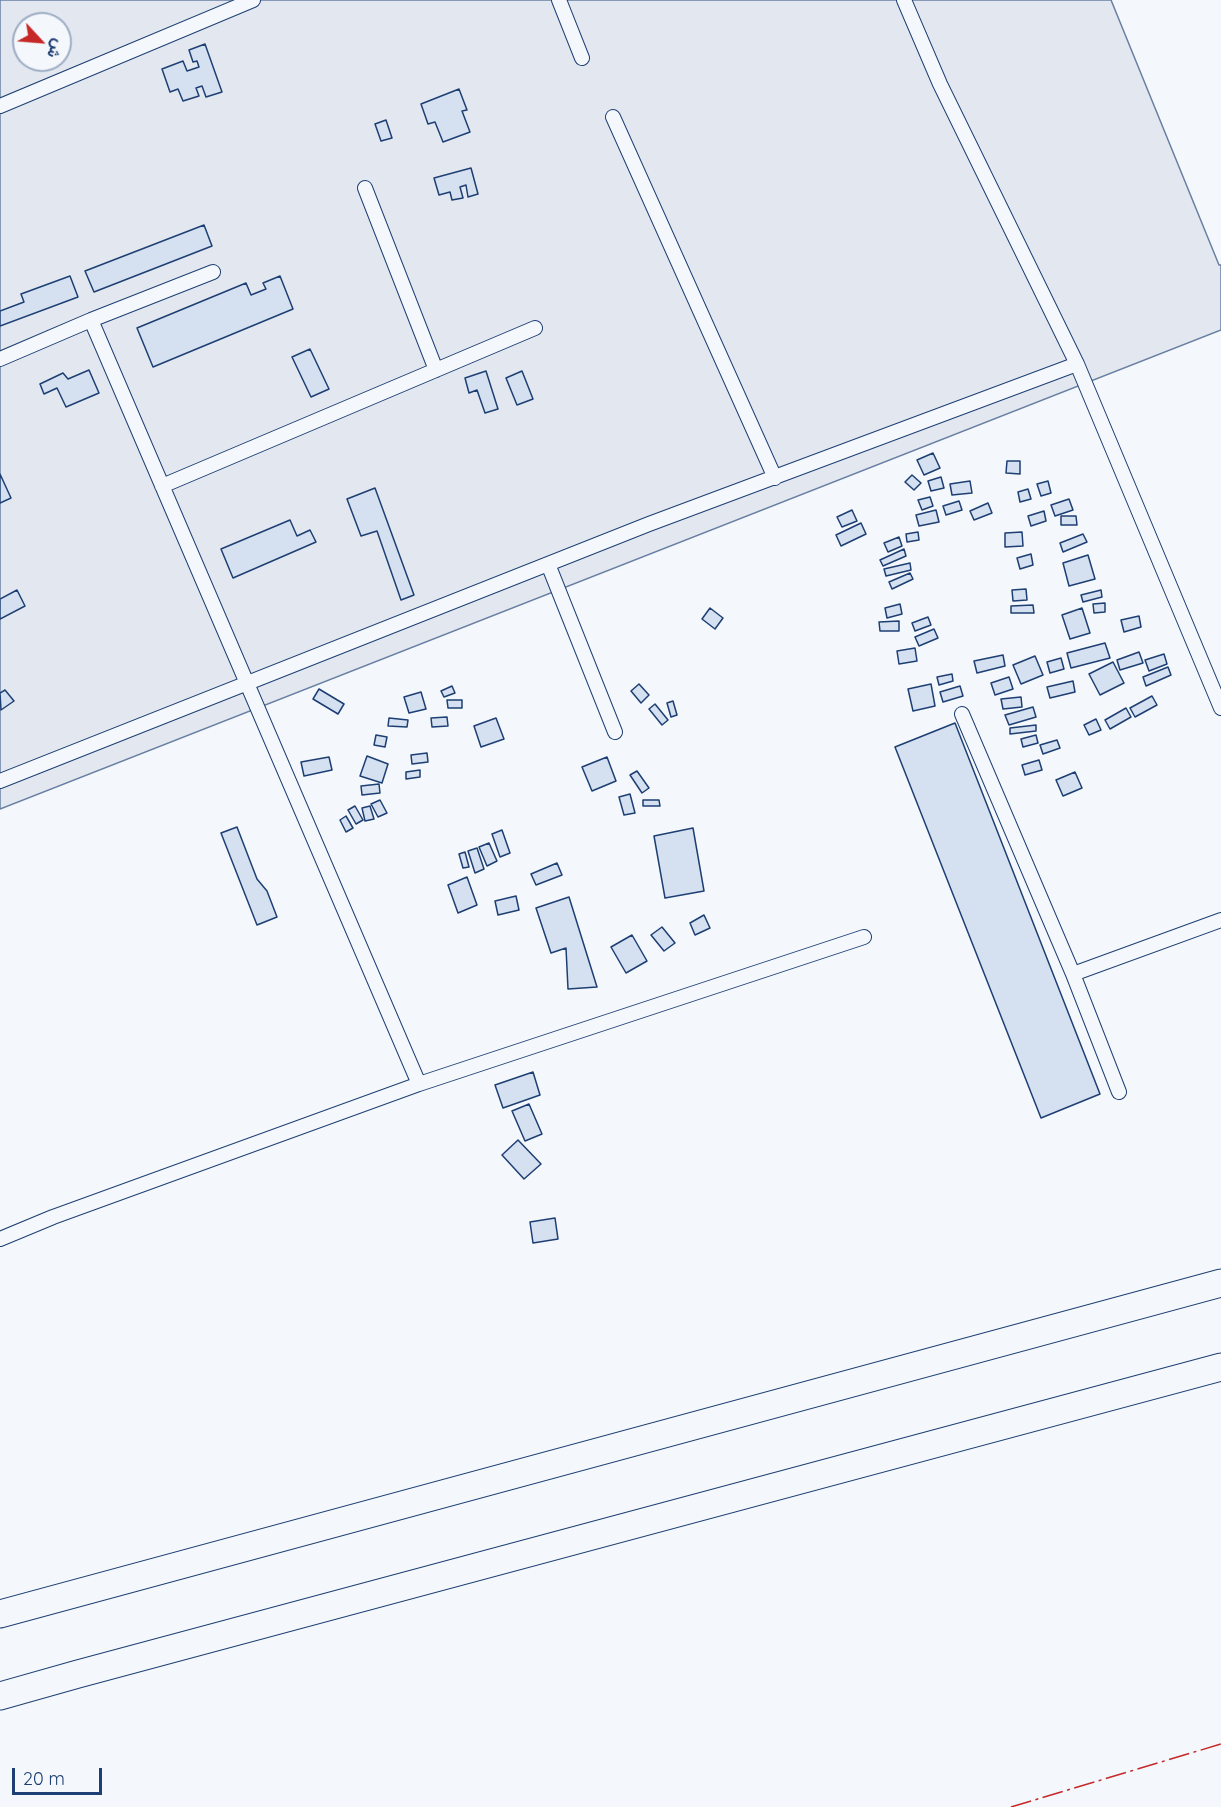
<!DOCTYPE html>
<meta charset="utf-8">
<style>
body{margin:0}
#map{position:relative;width:1221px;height:1807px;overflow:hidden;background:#f4f7fb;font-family:Quicksand,Vazirmatn,sans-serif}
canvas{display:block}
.north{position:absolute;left:12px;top:12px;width:60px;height:60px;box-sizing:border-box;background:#f4f7fb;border:2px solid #9eadc5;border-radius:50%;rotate:116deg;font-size:16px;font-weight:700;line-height:24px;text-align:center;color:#1d3f73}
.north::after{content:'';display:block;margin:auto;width:21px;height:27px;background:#c62828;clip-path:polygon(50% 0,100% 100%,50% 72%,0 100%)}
.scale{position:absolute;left:12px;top:1768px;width:90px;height:27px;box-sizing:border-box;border:3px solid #1d3f73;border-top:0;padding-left:8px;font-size:18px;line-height:21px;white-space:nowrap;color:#1d3f73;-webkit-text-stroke:4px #f4f7fb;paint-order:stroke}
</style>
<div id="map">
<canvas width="1221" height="1807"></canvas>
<div class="north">ش</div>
<div class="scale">20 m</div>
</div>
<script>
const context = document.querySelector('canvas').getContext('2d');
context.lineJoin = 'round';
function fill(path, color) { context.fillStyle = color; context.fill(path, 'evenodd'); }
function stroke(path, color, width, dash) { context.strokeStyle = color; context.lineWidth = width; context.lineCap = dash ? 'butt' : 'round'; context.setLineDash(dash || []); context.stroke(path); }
const parking = new Path2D(`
 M0,0H1111L1219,265H1221V330L0,809ZM24,24H60V60H24Z`);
const building = new Path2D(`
 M205,44L222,92L206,97L202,86L196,88L199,96L183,101L178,89L170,92L162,69L183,61L187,71L199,67L197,61L193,62L189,50Z
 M459,89L467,110L462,111L470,132L443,142L435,122L428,124L421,104Z
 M386,120L392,138L381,141L375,124Z
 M471,168L478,194L468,197L466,185L460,187L463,198L452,200L450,192L439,195L434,178Z
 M204,225L212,246L94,292L85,271Z
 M70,276L78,297L0,326V311L24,302L21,294Z
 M280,276L293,309L153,367L137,328L246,283L251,295L266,289L263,283Z
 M310,349L329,389L311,397L292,357Z
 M89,370L99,393L66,407L57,388L44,394L40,384L63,373L68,379Z
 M486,371L498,409L485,413L477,390L469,393L465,378Z
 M522,371L533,399L517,405L506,378Z
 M933,453L940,468L924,475L917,460Z
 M1007,461H1020V474L1006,473Z
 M0,474L11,498L0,503Z
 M912,475L921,483L914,490L905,482Z
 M941,477L944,488L931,491L928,481Z
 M970,481L972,493L952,495L950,484Z
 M1048,481L1051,493L1041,496L1037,484Z
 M375,488L414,595L401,600L377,531L361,536L347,499Z
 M1028,489L1031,499L1020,502L1018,492Z
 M930,497L933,506L922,510L918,500Z
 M1069,499L1073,510L1055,516L1051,505Z
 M959,501L962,510L946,515L943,506Z
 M988,503L992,513L974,520L970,511Z
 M852,510L857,521L842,527L837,517Z
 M936,510L939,522L919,526L916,515Z
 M1044,511L1046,521L1031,526L1028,516Z
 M1061,516H1076L1077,525H1061Z
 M290,520L297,536L310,530L316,542L233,578L221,549Z
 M861,523L866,534L841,546L836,535Z
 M918,532L919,540L907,542L906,534Z
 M1022,532L1023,546L1005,547V533Z
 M1083,534L1087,542L1063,552L1060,543Z
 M899,537L902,546L888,552L884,543Z
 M904,549L906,556L883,566L880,560Z
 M1031,554L1033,565L1020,569L1017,558Z
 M1088,555L1095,579L1069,586L1063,563Z
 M910,563L911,570L886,576L884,569Z
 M910,573L913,579L892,589L889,582Z
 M1026,589L1027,600L1013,601L1012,590Z
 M17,590L25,606L0,619V599Z
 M1101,590L1102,597L1083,602L1081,595Z
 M1105,603V612L1094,613L1093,604Z
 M900,604L902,614L887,618L885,608Z
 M1033,605L1034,613H1011V606Z
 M710,608L723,618L715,629L702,619Z
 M1082,608L1090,633L1070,639L1062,615Z
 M1139,616L1141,627L1124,632L1121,620Z
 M928,617L931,625L915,631L912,623Z
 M899,621V631H880L879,622Z
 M934,629L938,638L919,646L915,637Z
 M1105,643L1110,658L1071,668L1067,653Z
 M915,648L917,661L899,664L897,651Z
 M1139,652L1143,663L1120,670L1117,660Z
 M1164,654L1167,664L1149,671L1145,660Z
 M1003,655L1005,666L977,673L974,661Z
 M1035,656L1043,675L1021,684L1013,665Z
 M1061,658L1064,669L1050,673L1047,662Z
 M1113,662L1124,683L1100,695L1089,674Z
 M1168,667L1171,675L1146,686L1143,677Z
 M952,674L953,681L939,685L937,677Z
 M1009,677L1013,689L995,695L991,683Z
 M1073,681L1075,692L1050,698L1047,687Z
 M639,684L649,695L641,703L631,691Z
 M931,684L935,706L913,711L908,689Z
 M452,686L455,693L444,697L441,691Z
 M960,686L963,696L943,702L940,692Z
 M319,689L344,704L338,714L313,699Z
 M5,690L14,701L1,710L0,693Z
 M421,692L426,709L409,713L404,697Z
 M1152,696L1157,705L1135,717L1130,708Z
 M1021,697L1022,707L1003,709L1001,699Z
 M447,700H462V708H448Z
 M673,701L677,715L671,717L667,703Z
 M655,704L668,720L662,725L649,709Z
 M1033,707L1036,717L1009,725L1005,715Z
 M1126,708L1131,717L1110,729L1105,720Z
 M447,717L448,726L432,727L431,718Z
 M389,718L408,720L407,727L388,726Z
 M496,718L504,739L481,747L474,726Z
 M1096,719L1101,730L1089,735L1084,725Z
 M955,723L1100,1094L1041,1118L895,747Z
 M1036,725V731L1010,734V728Z
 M376,735L387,737L385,747L374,745Z
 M1036,735L1038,743L1023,747L1021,739Z
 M1057,740L1060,748L1043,754L1040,745Z
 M427,753L428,762L412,764L411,755Z
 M367,756L388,764L382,783L360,776Z
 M329,757L332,770L304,776L301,762Z
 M607,757L616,781L592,791L582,767Z
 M1039,760L1042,770L1025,775L1022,765Z
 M420,770V777L406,779V772Z
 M637,771L649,788L642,793L630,775Z
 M1075,772L1082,788L1063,796L1056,780Z
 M379,784L380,793L362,795L361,786Z
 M630,794L635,813L624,815L619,797Z
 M380,800L387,813L378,817L371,804Z
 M643,800H659L660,806H643Z
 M355,806L363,820L356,824L348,810Z
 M370,806L374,819L365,821L362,808Z
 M346,816L353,828L346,832L340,820Z
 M237,827L257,879L267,891L277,917L257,925L221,833Z
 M693,828L704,891L665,898L654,836Z
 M502,830L510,853L500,857L492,834Z
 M489,843L497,861L487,866L479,847Z
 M477,848L484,869L475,873L468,851Z
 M465,852L469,867L463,868L459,854Z
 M557,863L562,875L536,885L531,874Z
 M467,877L477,905L458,913L448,885Z
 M516,896L519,910L498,915L495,901Z
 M569,897L597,987L568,989L566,948L551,953L536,908Z
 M704,915L710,928L695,935L690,923Z
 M662,927L675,943L664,951L651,935Z
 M632,935L647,961L626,973L611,947Z
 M533,1072L540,1095L503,1108L495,1085Z
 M529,1104L542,1134L525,1141L512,1111Z
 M518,1140L541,1164L524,1179L502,1155Z
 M555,1218L558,1239L533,1243L530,1222Z`);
const lane = new Path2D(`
 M559,0L582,58
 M904,0L940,84L1077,364L1221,708
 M0,106L253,0
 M613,117L775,478
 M365,188L436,370
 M91,320L419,1084
 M0,359L91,320L213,272
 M162,486L535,328
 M548,564L615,732
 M962,714L1073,974
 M0,781L649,524L1077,364
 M1119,1092L1073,974L1221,920
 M0,1239L53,1217L419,1084L864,937`);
const street = new Path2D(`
 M0,1614L1221,1283
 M0,1696L78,1674L1221,1367`);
const power = new Path2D(`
 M1011,1807L1221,1744`);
fill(parking, '#e3e8f0');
stroke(parking, '#687fa3', 1.5);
fill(building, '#d5e0f0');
stroke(building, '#1d3f73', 1.5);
stroke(lane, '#1d3f73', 16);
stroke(street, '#1d3f73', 29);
stroke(lane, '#f4f7fb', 14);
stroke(street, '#f4f7fb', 27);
stroke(power, '#c62828', 1.5, [21, 4.5, 3, 4.5]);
</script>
